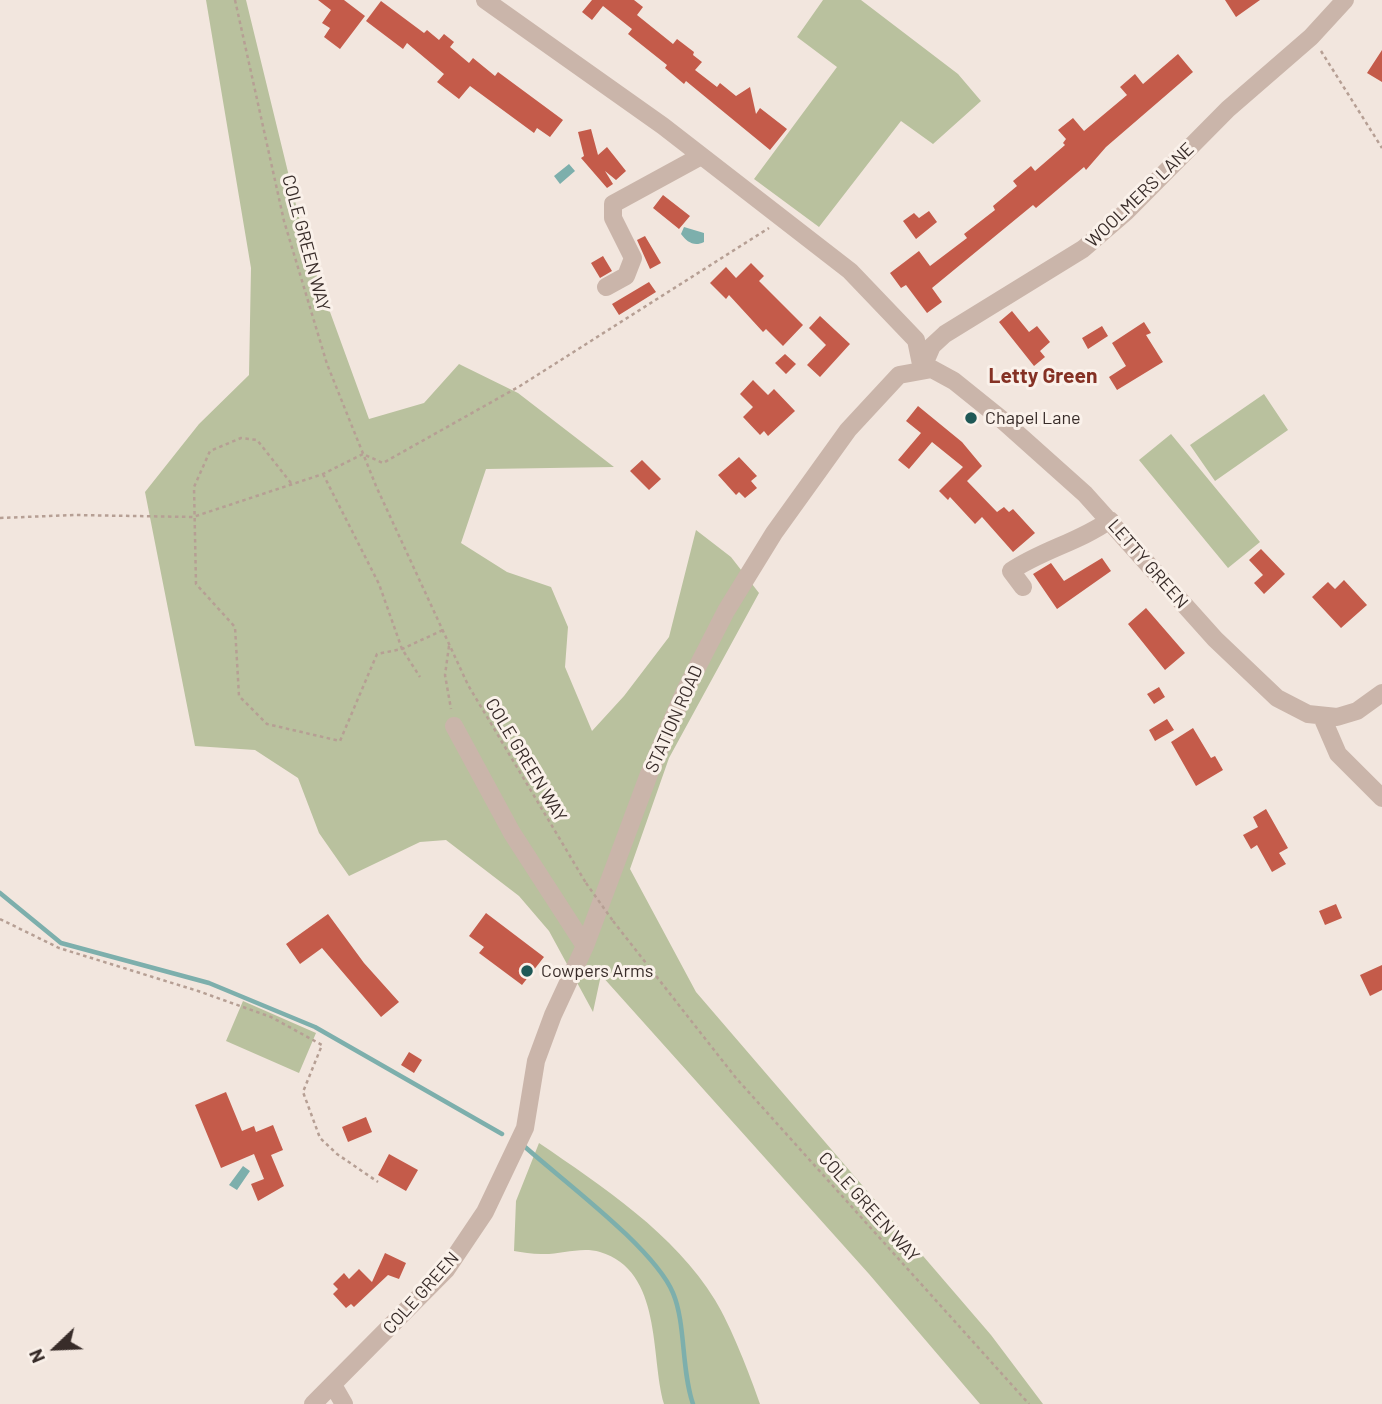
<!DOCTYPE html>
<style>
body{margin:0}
#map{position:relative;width:1382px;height:1404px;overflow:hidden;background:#f2e6de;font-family:Barlow,sans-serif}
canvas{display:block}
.north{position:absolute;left:21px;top:1313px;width:70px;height:70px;-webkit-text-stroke:5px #faf1ea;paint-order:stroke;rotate:247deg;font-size:19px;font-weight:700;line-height:28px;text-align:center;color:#382c29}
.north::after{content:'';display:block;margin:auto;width:24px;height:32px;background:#382c29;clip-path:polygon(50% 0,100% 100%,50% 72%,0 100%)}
</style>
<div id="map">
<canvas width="1382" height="1404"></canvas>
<div class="north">N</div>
</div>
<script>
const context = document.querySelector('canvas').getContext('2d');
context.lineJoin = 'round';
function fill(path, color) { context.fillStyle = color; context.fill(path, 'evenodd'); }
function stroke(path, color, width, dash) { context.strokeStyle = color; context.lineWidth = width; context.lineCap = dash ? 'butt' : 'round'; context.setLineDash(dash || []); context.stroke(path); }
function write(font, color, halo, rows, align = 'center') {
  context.font = font + ' Barlow,sans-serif'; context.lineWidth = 6; context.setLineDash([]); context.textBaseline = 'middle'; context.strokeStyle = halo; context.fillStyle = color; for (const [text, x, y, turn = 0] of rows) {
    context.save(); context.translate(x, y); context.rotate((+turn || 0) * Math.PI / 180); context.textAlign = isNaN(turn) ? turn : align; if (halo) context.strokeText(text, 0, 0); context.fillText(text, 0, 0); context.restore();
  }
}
const green = new Path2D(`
 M206,0H246L306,246L369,419L424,403L459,364L518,393L614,467L486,469L461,543L507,572L551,587L568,627L565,667L592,731L624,696L669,637L696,530L731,557L759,593L669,758L630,869L696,992L991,1335L1043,1404H980L869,1274L601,975L593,1012L549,931L519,896L446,840L420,842L349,876L319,833L298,778L255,750L195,746L145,492L199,424L249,375L251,268Z
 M823,0H861L958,74L981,101L933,144L901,121L819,227L754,179L837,67L797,37Z
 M1264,394L1288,430L1215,481L1190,445Z
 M1171,434L1260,542L1228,568L1139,460Z
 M243,1001L316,1033L299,1073L226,1041Z
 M539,1143C602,1186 675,1234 715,1300C731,1326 750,1375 760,1404H664C650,1356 663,1271 600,1252C581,1246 560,1255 541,1254C532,1254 522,1252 514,1251L516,1201Z`);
const water = new Path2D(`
 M569,164L575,171L560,184L554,176Z
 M684,227L704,233V242C694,247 687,242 681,234Z
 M243,1166L250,1171L237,1190L229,1185Z`);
const stream = new Path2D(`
 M0,893L61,943L209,983L315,1027L502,1134
 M524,1146C563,1181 654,1248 673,1293C686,1324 681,1369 693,1404`);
const building = new Path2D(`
 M318,0H344L365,16L340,49L324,37L330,28L322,23L331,10Z
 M592,0H634L643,7L637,15L673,44L677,39L694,52L693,55L702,62L695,70L717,87L720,83L736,96L750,87L756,114L760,108L787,129L770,150L686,81L684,84L665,68L667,65L628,34L632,29L603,6L592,20L582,12Z
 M1225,0H1260L1236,17Z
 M381,1L424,33L427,30L439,40L444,34L454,42L450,47L469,63L473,58L495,76L498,72L563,120L550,137L537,128L534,133L470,86L459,99L437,82L444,74L407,43L403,49L366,21Z
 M1382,50V82L1367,73Z
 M1178,54L1193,72L1106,147L1086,170L1084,167L1036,208L1033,205L932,288L942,302L927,313L906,285L901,288L890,273L919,251L930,266L967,238L964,234L995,210L993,206L1017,186L1013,181L1031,166L1035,171L1065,145L1063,143L1066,139L1058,130L1073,118L1084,131L1127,95L1120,87L1135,74L1143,84Z
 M591,129L598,155L607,147L626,171L616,180L605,171L613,184L607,188L581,158L584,156L578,132Z
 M663,195L690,216L679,229L653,208Z
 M929,211L937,222L916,239L903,221L914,213L919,218Z
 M645,236L661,263L650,269L637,240Z
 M603,256L612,271L600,278L591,263Z
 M751,263L764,276L759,281L803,325L783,346L766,329L763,332L729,295L726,299L710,283L726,267L736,278Z
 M649,282L656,292L619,315L612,304Z
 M1012,311L1029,332L1037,326L1050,342L1040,351L1045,357L1034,366L999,322Z
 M820,316L850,344L820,377L807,365L826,345L809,328Z
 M1144,322L1151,333L1146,335L1163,362L1117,390L1109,377L1126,366L1112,343Z
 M1102,326L1108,336L1088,349L1082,338Z
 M785,354L796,364L786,374L775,363Z
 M753,380L768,395L774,389L795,411L768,436L764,431L760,435L743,417L753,407L740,394Z
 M918,406L962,442L982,466L967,481L997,512L1004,507L1009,512L1013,509L1035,533L1013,552L982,517L975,524L950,497L948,500L939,491L963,467L932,442L909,469L898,460L921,433L906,421Z
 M739,457L757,476L751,481L757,488L745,498L739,492L736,495L718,475Z
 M642,460L661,479L649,490L630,471Z
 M1261,549L1285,574L1264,594L1254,583L1263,575L1249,560Z
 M1102,558L1111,571L1057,609L1033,574L1051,563L1064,581Z
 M1344,580L1367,605L1341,628L1312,597L1328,582L1335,589Z
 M1146,608L1185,653L1165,670L1128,624Z
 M1159,687L1165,697L1154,704L1147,694Z
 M1167,719L1174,730L1155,741L1149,730Z
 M1193,728L1211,758L1215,756L1223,770L1196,786L1171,742Z
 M1266,809L1288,848L1279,853L1286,864L1272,872L1257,845L1251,849L1243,835L1258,827L1253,817Z
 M1336,904L1342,918L1325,925L1319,911Z
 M486,913L544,957L522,985L479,953L484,947L469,936Z
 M328,914L364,963L399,1002L381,1017L322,948L300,964L286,944Z
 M1382,965V990L1370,996L1360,975Z
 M409,1052L422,1060L414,1073L401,1065Z
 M226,1092L242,1131L254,1126L256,1132L273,1125L283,1150L271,1155L284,1186L258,1201L251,1184L264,1179L254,1154L221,1168L195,1105Z
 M366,1117L372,1132L348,1142L342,1127Z
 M389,1154L418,1170L406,1191L378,1175Z
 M385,1253L406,1263L399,1279L388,1275L354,1307L351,1304L346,1308L333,1294L338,1289L333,1284L344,1273L349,1279L359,1269L372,1282Z`);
const path = new Path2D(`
 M235,0L284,221L327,364L376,486L468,685L586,883
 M1321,51L1382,148
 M323,474L379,584L402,649L420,677
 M291,483L257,440L241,438L210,451L194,487L196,584L235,627L239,696L267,724L340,741L377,654L402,649L443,630
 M0,518L74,515L193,517L323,474L363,454L383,463L520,386L769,228
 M449,646L445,675L451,709
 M0,919L59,948L198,991L271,1017L322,1045L303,1092L320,1138L337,1154L378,1182
 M613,921L736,1078L1029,1404`);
const minor = new Path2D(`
 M485,0L663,126L850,271L916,340L922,369
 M606,287L626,276L633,258L613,218V204L701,156
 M922,369L932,346L945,334L1083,249L1126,212L1228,109L1311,37L1345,0
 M1023,587L1011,571C1042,550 1079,542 1110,520
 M1322,717L1338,754L1382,798
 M454,726L512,833L585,946
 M333,1385L344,1404
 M313,1404L446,1270L485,1212L525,1128L536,1061L553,1015L585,946L649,774L684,693L726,611L774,533L848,430L899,375L932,369L954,381L1000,418L1085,494L1215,639L1277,698L1308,714L1337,717L1357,711L1382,693`);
const pathBridge = new Path2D(`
 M586,883L613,921`);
const markers = [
 [971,418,7,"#1f5856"],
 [527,971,7,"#1f5856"]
];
const streetNames = [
 ["WOOLMERS LANE",1140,195,-44],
 ["COLE GREEN WAY",306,243,75],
 ["LETTY GREEN",1148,564,49],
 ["STATION ROAD",674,719,-66],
 ["COLE GREEN WAY",526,760,59],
 ["COLE GREEN WAY",869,1207,48],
 ["COLE GREEN",421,1293,-48]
];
const poiNames = [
 ["Chapel Lane",985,418],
 ["Cowpers Arms",541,971]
];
const quarterNames = [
 ["Letty Green",1043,376]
];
fill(green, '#b9c19e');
fill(water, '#7dafac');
stroke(stream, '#7dafac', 4.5);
fill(building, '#c45b4a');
stroke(path, '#b69f94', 2.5, [3.5, 3.5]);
stroke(minor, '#cab5aa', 18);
stroke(pathBridge, '#b69f94', 2.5, [3.5, 3.5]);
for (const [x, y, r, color] of markers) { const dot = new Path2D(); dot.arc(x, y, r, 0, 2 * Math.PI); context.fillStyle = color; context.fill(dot); stroke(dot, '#faf1ea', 2.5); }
write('18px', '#382c29', '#faf1ea', streetNames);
write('18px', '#382c29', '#faf1ea', poiNames, 'left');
write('bold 21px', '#853124', '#faf1ea', quarterNames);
</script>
